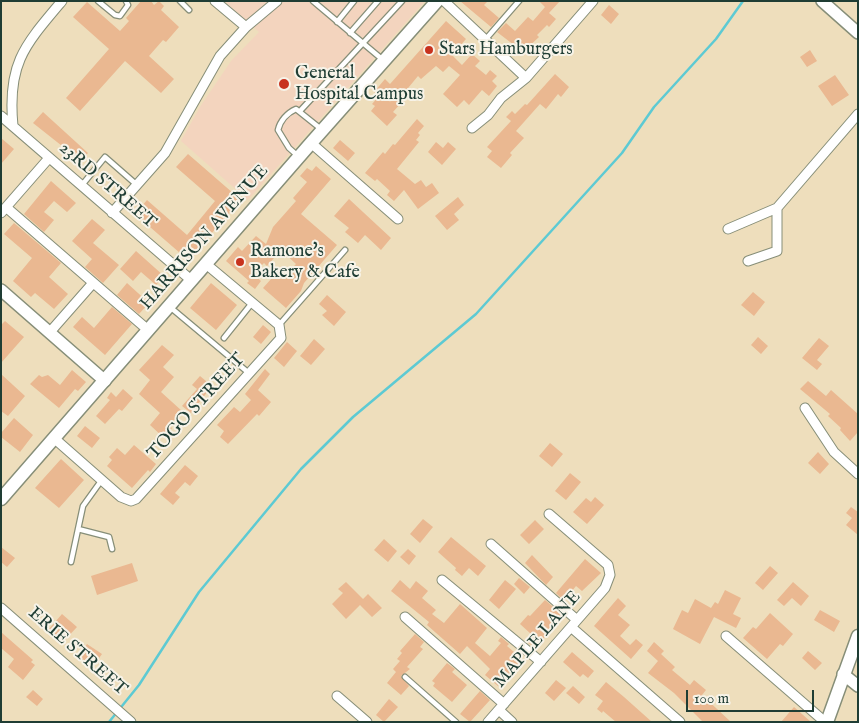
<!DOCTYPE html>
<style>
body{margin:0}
#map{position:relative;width:859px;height:723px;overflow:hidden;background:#eedebc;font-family:"IM FELL English",serif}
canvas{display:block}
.frame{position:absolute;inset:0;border:2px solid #1f3d34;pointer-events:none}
.scale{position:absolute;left:686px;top:690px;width:128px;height:22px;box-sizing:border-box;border:2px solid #1f3d34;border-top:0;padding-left:6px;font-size:15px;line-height:18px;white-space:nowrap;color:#1f3d34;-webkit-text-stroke:4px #f7f3e8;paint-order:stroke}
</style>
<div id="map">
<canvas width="859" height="723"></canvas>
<div class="frame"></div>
<div class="scale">100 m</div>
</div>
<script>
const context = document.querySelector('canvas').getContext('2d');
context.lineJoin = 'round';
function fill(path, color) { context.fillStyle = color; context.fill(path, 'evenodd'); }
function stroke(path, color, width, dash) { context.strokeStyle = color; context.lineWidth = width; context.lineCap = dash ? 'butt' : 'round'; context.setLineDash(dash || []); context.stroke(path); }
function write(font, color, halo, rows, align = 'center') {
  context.font = font + ' "IM FELL English",serif'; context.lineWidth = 4; context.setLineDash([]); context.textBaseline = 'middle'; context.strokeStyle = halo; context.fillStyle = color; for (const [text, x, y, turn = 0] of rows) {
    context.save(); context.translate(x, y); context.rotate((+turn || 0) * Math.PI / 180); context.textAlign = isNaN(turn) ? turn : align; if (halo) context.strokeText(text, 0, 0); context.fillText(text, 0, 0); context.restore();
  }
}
const built = new Path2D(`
 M224,1H425L248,200L181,141L200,107L231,61L259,32Z`);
const stream = new Path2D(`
 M109,722L139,685L199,592L301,469L353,417L476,314L622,153L654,107L716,39L743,1`);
const building = new Path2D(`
 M141,1H151L154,5L159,1L164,6L161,10L179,27L166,42L163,40L149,56L174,79L161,93L125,61L80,111L66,98L109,49L73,17L87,2L120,31L129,21L126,18Z
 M460,1H488L484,5L499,18L491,27Z
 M539,1H560L549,13L556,19L549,27L547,25L537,35L539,37L523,52L497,32L506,23L515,31L528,17L533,21L545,7Z
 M609,5L619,14L611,24L601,15Z
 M446,21L466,39L452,55L462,65L472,54L480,61L475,66L486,75L490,70L497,76L492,81L497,86L489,96L482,90L469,105L464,100L457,107L443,94L460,75L449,66L443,72L436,66L421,79L418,76L399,99L402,102L393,112L397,115L387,126L371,111L375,106L372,104L379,96L374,92L385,79L390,84Z
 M810,50L817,61L807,67L800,57Z
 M555,74L569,87L561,97L558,94L546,109L540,104L516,131L524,138L510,153L512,155L501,168L487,157L492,151L487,147L511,121L506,117L512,111L515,114L525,104L527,105Z
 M835,75L849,95L832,106L818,86Z
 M43,112L88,153L81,161L33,123Z
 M417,119L424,126L418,133L420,135L416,140L419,142L397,169L415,184L421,180L426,187L432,183L439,193L418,209L404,190L394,201L387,195L390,191L377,179L375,181L365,173L383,152L385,154L393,144L395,145Z
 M1,138L14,149L1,164Z
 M340,140L355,153L348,161L333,148Z
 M436,142L443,148L448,142L456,149L442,165L428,152Z
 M188,154L241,200L188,260L135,214L147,200L187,235L215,201L176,167Z
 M316,166L331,179L301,214L337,245L304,283L301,291L286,308L263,288L280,269L286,274L296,264L281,250L267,266L264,263L253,274L261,281L255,289L247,283L249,281L226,261L238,247L242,251L256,236L266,244L273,227L296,201L293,198L307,182L300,176L307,168L312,171Z
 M51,181L76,203L67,212L54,201L44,212L54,220L44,232L24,214Z
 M458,197L464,205L454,214L459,220L447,230L435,216Z
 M349,199L391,238L381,250L365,235L358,243L345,232L349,228L334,216Z
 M92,219L105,230L93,243L119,265L103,283L85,267L92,259L72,241Z
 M14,223L61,263L49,277L68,294L54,309L35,293L31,297L13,281L32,258L4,234Z
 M136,251L164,276L156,285L141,272L133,281L120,269Z
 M127,283L149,303L139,314L117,295Z
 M211,283L237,305L216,330L190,308Z
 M753,292L765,302L754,316L741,305Z
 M327,295L346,312L334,326L322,315L327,311L319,304Z
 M112,307L132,324L105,355L73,327L82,317L94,328Z
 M5,321L24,337L1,363V325Z
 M263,325L271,332L261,344L253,337Z
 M758,337L768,346L761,354L751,345Z
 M819,338L829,346L817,360L822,364L817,370L802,358Z
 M314,339L325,349L311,365L300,356Z
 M287,342L297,351L284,367L274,358Z
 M162,345L174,355L163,367L174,377L161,392L182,411L169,426L172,428L164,438L150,425L160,413L139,394L150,380L139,370Z
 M265,369L270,374L258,390L271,402L259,416L257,414L228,444L220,437L224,431L217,425L234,407L240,412L251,400L245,394Z
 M72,370L86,382L78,391L75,389L59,408L30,384L39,375L42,377L48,375L60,385Z
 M1,374L25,396L8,416L1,411Z
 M200,376L212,386L191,413L182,406L197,389L192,385Z
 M808,381L826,396L831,390L858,414V432L850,441L840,430L841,428L828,416L830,414L800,389Z
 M123,389L133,398L122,411L119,409L105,424L96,416L110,400L107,398L111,392L116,397Z
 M14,418L33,435L20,452L1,437V433Z
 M85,426L100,438L92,448L77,436Z
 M550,443L563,454L552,467L539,456Z
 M134,445L156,464L150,472L148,470L132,488L107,466L112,460L109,457L117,448L125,455Z
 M818,452L829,464L820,474L808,463Z
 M61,459L84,480L59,508L35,488Z
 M185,465L198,476L190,486L185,482L175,493L180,497L173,505L160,494Z
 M570,473L581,482L566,500L555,491Z
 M595,497L604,505L587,524L573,512L586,498L591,502Z
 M851,507L858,512V535L846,525L852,518L846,513Z
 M423,519L433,527L420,543L410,534Z
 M535,520L544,529L529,544L520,535Z
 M451,537L486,566L478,576L469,568L462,576L455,570L456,568L438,552Z
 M384,539L397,551L388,562L374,550Z
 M1,547L15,558L7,567L1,562Z
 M408,549L416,556L409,565L400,557Z
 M532,555L553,577L546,585L525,563Z
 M585,559L601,573L582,591L576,586L564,601L556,593Z
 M132,563L138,581L97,595L91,576Z
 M770,566L778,573L763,590L755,583Z
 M519,578L530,587L524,594L514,584Z
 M400,580L410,589L416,581L428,591L422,598L436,610L432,614L444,623L460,604L487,628L475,643L490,656L501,643L498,641L501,637L509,644L507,646L522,659L498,686L485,675L490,669L467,646L460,654L427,625L429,622L391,591Z
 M505,580L516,589L499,609L489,600Z
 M346,582L363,599L368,594L382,608L372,617L360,605L346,619L332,604L343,593L338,589Z
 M793,582L809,596L801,606L792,598L784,606L777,600Z
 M725,590L741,598L733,614L741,618L736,628L714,617L700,644L673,629L682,610L688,613L695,599L711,608L715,602L718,604Z
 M618,598L626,606L618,615L630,625L620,636L630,645L636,639L643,645L631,659L594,626Z
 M545,600L564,616L535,648L525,640L531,634L520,624L528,615L530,616Z
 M820,610L840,621L834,632L814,620Z
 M770,613L793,634L783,646L780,644L767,659L743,638L753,627L756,629Z
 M62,614L77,627L63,642L49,629Z
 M1,632L33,660L31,662L35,665L23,680L8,667L14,659L1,648Z
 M415,634L424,642L420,647L423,649L407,667L410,669L401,676L409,686L401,695L387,683L396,672L393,669L400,661L397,659L402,653L400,651Z
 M654,642L664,651L661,654L675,667L672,670L690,685L694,680L706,690L702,695L731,722H703L674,693L648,673L658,661L647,651Z
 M87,644L102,654L92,668L78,656Z
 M808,651L822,663L815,670L802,658Z
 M572,652L594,671L588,678L583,674L580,677L563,662Z
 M447,663L455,669L452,672L467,685L452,702L433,686L435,683L432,681Z
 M556,680L566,688L554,701L545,693Z
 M606,682L624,697L652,722H616L603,711L602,713L597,709L603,701L595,695Z
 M573,686L585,697L579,704L566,693Z
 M33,690L43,699L37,706L26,697Z
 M480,691L490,700L470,722L460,714Z
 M389,699L398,707L384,722L376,715Z
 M794,707L811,722H781Z`);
const service = new Path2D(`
 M98,1L115,15L120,16L128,5L126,1
 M180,1L189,10
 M313,1L383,60
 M337,22L354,1
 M350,33L378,1
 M485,40L519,1
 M300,111L402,1
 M298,156L289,148L278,130C280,121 287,113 296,109L321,129
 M82,185L105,157L137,185
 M170,307L250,374
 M279,325L345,250
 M224,338L252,303
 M78,529L109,537L112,549
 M71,562L83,506L101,481
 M405,677L456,722`);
const minor = new Path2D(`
 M215,1L246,27
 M444,1L526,78
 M1,116L191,280
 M13,126C7,64 24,46 62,1
 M472,128L488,115L501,98L526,78L593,1
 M311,143L398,219
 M7,208L148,330
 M1,213L49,158
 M112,213L165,153L220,56L246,27L277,1
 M728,229L777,208L858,114
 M748,261L777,251V208
 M50,332L93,283
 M805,408L834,452L858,474
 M55,439L121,497L131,501L136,499L281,338L279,325L206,264
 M491,544L577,620
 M442,580L541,662
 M1,608L131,722
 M405,617L504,704
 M571,627L680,722
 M726,636L825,722
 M337,696L367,722
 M499,710L512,722
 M488,722L605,588L610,575L608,565L549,514`);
const tertiary = new Path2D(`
 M822,1L858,33
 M1,290L105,381
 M843,674L858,686`);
const secondary = new Path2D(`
 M1,499L311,143L437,1
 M827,722L858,636`);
const markers = [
 [429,50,5,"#c8321e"],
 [284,84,6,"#c8321e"],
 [240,262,5,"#c8321e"]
];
const poiNames = [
 ["Stars Hamburgers",439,50],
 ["General",295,74],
 ["Hospital Campus",295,95],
 ["Ramone's",250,252],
 ["Bakery & Cafe",250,273]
];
const streetNames = [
 ["23RD STREET",107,186,41],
 ["HARRISON AVENUE",205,238,-49],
 ["TOGO STREET",197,407,-48],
 ["MAPLE LANE",538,640,-49],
 ["ERIE STREET",77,652,41]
];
fill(built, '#f3d4be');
stroke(stream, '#5dcad3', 2.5);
fill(building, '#eab891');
stroke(service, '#868e78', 7);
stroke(minor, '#868e78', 11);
stroke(tertiary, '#868e78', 14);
stroke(secondary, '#868e78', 15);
stroke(service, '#fff', 4.5);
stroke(minor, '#fff', 9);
stroke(tertiary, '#fff', 11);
stroke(secondary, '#fff', 12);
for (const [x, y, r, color] of markers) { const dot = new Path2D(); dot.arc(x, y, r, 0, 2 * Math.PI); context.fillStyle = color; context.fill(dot); stroke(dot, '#f7f3e8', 2); }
write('18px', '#1f3d34', '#f7f3e8', poiNames, 'left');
write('18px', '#1f3d34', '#f7f3e8', streetNames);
</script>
